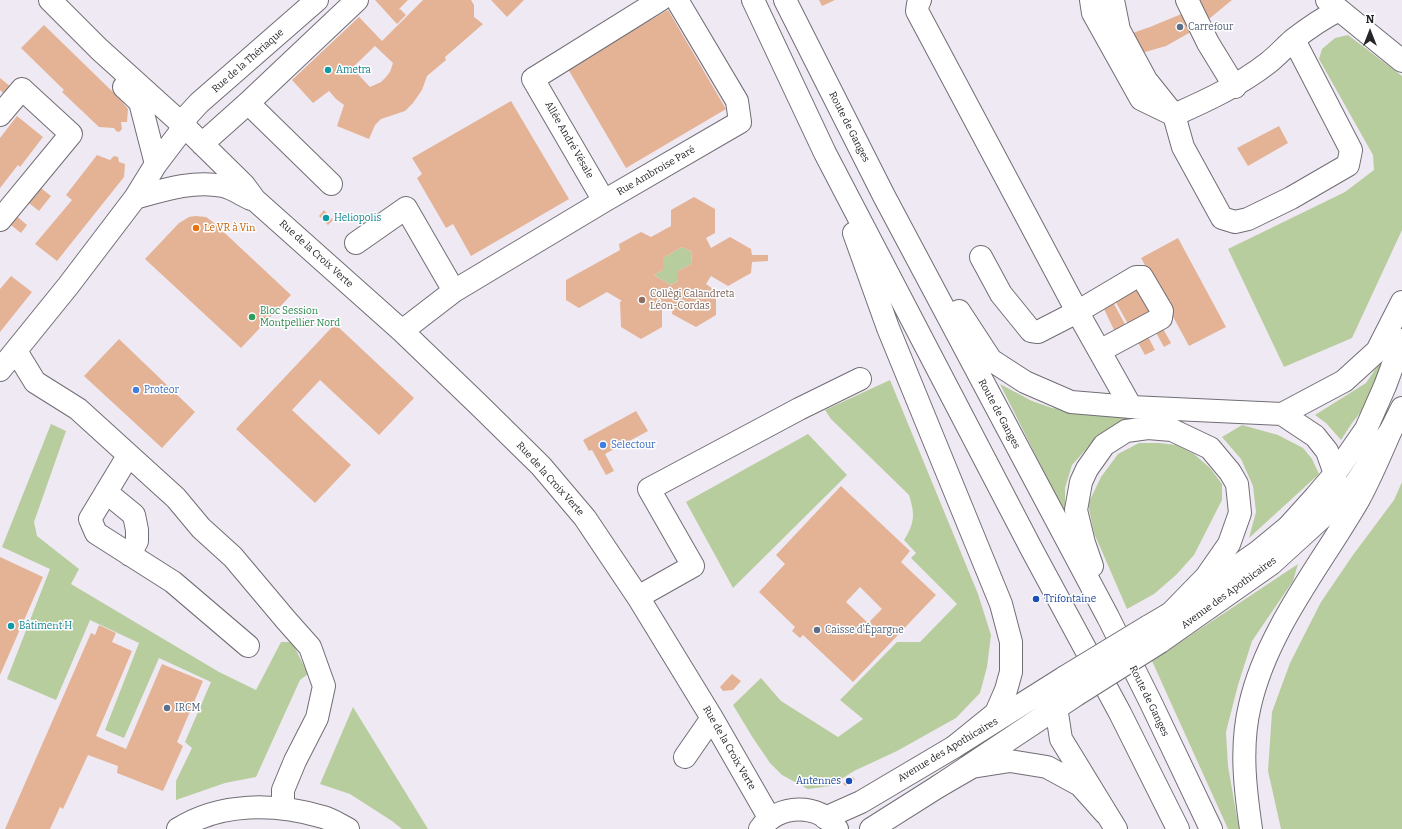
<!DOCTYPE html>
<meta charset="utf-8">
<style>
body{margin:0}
#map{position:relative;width:1402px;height:829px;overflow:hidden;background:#efe9f3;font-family:Bitter,serif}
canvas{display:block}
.north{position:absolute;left:1350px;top:12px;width:40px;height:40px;-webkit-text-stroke:3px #fff;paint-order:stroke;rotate:0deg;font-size:11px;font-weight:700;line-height:16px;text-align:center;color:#272529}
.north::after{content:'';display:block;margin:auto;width:14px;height:18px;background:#272529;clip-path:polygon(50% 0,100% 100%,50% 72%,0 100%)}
</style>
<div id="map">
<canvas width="1402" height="829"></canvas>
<div class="north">N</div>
</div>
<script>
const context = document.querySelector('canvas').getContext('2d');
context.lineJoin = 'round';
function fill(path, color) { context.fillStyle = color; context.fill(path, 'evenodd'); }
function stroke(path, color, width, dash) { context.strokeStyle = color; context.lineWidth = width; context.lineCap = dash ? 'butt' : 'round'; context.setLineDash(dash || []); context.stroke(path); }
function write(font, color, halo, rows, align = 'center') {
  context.font = font + ' Bitter,serif'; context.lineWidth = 3; context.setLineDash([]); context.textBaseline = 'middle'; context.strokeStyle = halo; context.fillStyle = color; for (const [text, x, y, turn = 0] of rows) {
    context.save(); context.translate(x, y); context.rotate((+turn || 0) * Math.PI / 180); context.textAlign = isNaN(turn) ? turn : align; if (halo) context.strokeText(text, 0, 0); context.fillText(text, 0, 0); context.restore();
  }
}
const green = new Path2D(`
 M1348,35L1402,76V230L1352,338L1284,367L1228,249L1345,192L1374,170L1373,155L1319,59L1322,49L1335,38Z
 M682,247L692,252L691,264L678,271V281L671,285L654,275L663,270V258Z
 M1385,355L1369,402L1352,423L1341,440L1326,423L1315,415L1366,383Z
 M890,380L978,594L991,635L987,667L980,693L956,718L897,751L854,771L830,786L808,789L782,775L770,763L753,738L733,705L761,678L781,701L838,737L863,719L840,700L897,642H920L957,604L911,558L916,553L904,540C915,523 915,514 909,495L831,419L825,410Z
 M1000,384L1032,401L1052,408L1129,417L1108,430L1088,447L1072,465L1065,488V514Z
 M51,424L66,431L34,522L37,536L79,569L71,584L219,672L256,690L281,642H292L308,674L300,680L256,777L225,783L176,800V781L192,748L185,742L211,682L159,658L124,738L105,730L139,643L90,620L56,700L7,679L50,569L2,547Z
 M1242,425L1278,435L1303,448L1312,459L1319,474L1249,538L1256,512L1253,486L1241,459L1222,437Z
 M808,434L847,475L733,588L686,502Z
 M1139,443H1159L1176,445L1194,454L1210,468L1222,484V500L1194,555L1176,575L1154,594L1127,609L1094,533L1088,504L1101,477L1118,454Z
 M1402,482V829H1281L1268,771L1272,712L1290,663L1321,602L1353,555L1394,500Z
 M1298,564L1293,581L1252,641L1238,685L1226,732L1228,766L1239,829H1228L1152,661Z
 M353,707L428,829H402L392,821L350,794L320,784Z`);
const building = new Path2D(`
 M375,0H408L398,10L400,9L406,15L397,24Z
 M423,0H471L474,5V17L483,24L445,57L446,60L427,76L422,90L413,103L405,111L381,119L375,125L369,139L337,126L344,105L336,99L329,91L313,103L292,80L359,17L382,41ZM375,46L393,63L390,72L386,77L381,82L370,87L352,68Z
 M491,0H524L507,17Z
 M819,0H835L822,6Z
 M1200,0H1232L1198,28L1166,46L1124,58L1115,39L1150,27L1191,10Z
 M668,10L726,109L626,168L568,69L612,43L609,38L620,31L623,36Z
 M44,25L118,97L128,109L127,122H121L122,129L119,132L116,131L114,128L99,127L62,92L64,90L21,48Z
 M0,78L11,87L5,95L0,90Z
 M511,101L569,199L471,256L453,224L446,228L417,178L422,174L412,158Z
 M17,116L43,137L20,167L18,165L0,188V138Z
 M1279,126L1288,143L1248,166L1237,148Z
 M97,155L110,160L114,156L118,157L119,162L125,164L124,177L57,261L35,244L72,200L66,195Z
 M37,185L51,196L39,211L25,200Z
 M694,197L715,209V233L706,238L711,248L730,237L751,249L752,255H768V261L752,262L751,273L728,286L711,276L706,284L716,291V315L696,327L672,314L673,305L662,306V327L641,339L621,327L620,302L622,301L607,292L579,308L566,300V280L620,250L619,244L641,232L651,237L671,226V210ZM682,247L692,252L691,264L678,271V281L671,285L654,275L663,270V258Z
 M324,210L333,220L328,225L319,216Z
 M14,214L27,225L21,233L7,222Z
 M195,216L206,217L213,222L291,295L241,348L145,259L179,223L189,217Z
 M1178,238L1226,327L1189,346L1141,258Z
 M11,276L32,292L0,332V289Z
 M1138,286L1152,311L1128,324L1114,299Z
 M1112,300L1127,328L1116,334L1102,305Z
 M335,324L414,398L379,435L320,380L292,410L351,465L315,503L236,429Z
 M1161,325L1171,343L1164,347L1154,329Z
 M1146,333L1155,350L1145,355L1136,339Z
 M119,339L195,412L162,448L84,376Z
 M636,411L648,431L605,454L614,471L606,475L592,450L589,451L583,440Z
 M841,486L910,551L901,562L936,595L853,682L803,635L800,638L792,631L795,627L759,592L785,564L776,555ZM860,587L882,609L868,623L846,602Z
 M0,557L43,577L0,675Z
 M99,625L116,633L112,642L132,651L96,736L126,749L162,664L203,681L177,742L183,746L163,791L117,773L118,766L88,755L63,809L60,807L50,829H5L91,633L95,635Z
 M732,674L741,681L733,690L723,691L720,687Z
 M853,777L855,780L845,786L843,783Z`);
const minor = new Path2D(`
 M50,0L99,49L183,125L244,185L255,200L402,331L479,405L541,466L585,518L638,597L712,718L770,819
 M920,0L918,4L917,11L1078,313L1131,407
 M1091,0L1093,13L1141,99L1174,115C1208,100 1238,86 1268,63C1277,56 1284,48 1293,40C1307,29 1323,18 1339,10
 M1113,0L1119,30L1146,80L1174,115L1183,147L1222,218L1235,222L1248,219L1291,198L1348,165L1351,150L1294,40
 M1187,0L1208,43L1235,87
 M1327,0L1402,61
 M124,87L140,102L156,164
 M0,115L22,89L71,134L0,220
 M202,144L248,103
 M331,184L248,103L357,0
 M135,198C163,190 193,180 223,186C232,188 242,195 251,199
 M604,201L533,79L660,0
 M356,243L406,208L454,291L604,201L740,122L737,101L677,0
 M981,257L1001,294L1031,331L1038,332L1077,312L1136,277H1142L1162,311L1161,318L1107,347L1101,352
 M402,331L454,291
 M16,351L35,382L78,409L176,498L201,528L233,557L286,620L310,647L324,686L317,718L295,761L283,790V808
 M0,370L68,286L135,198L156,164L178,135L188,115L199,103L317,0
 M128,456L90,519L96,533L173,582L248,646
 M106,492L134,515L137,530V541L130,555
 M638,597L693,566L649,489L799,409L860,379
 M1149,626L1171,613L1259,551L1288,527L1316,496L1334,475L1366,429L1385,386L1402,340
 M1160,642L1271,564L1349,493L1391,430L1402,408
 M685,757L712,718
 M825,818L861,802L954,747L1065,677
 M178,829C221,802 275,803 323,817C331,819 340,825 348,829
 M871,829L939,786L1076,695`);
const major = new Path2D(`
 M753,0L825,153L1032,550L1120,713L1178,829
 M785,0L884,196L1108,617L1151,703L1211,829
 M854,233L888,328L1001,604L1011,642V672L1006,690L996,713L954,747
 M959,311L991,360L1025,382L1071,402L1131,407L1282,414L1315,436L1327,451L1333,468L1337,487L1324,516
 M1282,414L1344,381L1377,351L1402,302
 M1092,566L1084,543L1076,510L1081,482L1087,469L1104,445L1126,431L1148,428L1172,430L1210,448L1230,472L1237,484L1240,513L1229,544L1206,577L1171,613
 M1056,707L1061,739L1116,829
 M939,786L972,767L1010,761L1047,767L1080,785L1105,813
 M760,829C777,804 820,802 837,829
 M1251,829C1245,788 1240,746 1250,705C1267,630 1321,565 1359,499C1371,477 1381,453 1391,430`);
const minorBridge = new Path2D(`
 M1065,677L1149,626
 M1076,695L1160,642`);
const markers = [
 [1180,27,4,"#5c6f8a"],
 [328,70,4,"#0f9aa8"],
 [326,218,4,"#0f9aa8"],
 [196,228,4,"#e8710a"],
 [642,300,4,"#8d6e63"],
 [252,317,4,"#2e9e5b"],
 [136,390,4,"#3f7fe0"],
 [603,445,4,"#3f7fe0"],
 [1036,599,4,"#1a4fb4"],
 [11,626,4,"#0f9aa8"],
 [817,630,4,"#5c6f8a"],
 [167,708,4,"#5c6f8a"],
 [849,781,4,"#1a4fb4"]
];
const serviceNames = [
 ["Carrefour",1188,27],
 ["Caisse d'Épargne",825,630],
 ["IRCM",175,708]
];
const streetNames = [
 ["Rue de la Thériaque",248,61,-41],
 ["Route de Ganges",849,127,63],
 ["Allée André Vésale",569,140,60],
 ["Rue Ambroise Paré",656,171,-30],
 ["Rue de la Croix Verte",316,254,42],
 ["Route de Ganges",999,414,62],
 ["Rue de la Croix Verte",550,479,48],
 ["Avenue des Apothicaires",1229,593,-36],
 ["Route de Ganges",1149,701,64],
 ["Rue de la Croix Verte",729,748,60],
 ["Avenue des Apothicaires",948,750,-31]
];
const cultureNames = [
 ["Ametra",336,70],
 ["Heliopolis",334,218],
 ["Bâtiment H",19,626]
];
const foodNames = [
 ["Le VR à Vin",204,228]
];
const educationNames = [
 ["Collègi Calandreta",650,294],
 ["Léon-Cordas",650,306]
];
const leisureNames = [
 ["Bloc Session",260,311],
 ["Montpellier Nord",260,323]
];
const shopNames = [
 ["Proteor",144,390],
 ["Selectour",611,445]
];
const transitNames = [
 ["Trifontaine",1044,599],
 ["Antennes",841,781,"right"]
];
fill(green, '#b8cd9d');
fill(building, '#e4b395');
stroke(minor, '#716d75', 24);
stroke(major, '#716d75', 24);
stroke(minor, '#fff', 22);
stroke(major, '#fff', 22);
stroke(minorBridge, '#716d75', 24, []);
stroke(minorBridge, '#fff', 22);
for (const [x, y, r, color] of markers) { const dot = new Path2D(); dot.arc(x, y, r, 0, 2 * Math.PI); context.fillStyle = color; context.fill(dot); stroke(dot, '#fff', 1.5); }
write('10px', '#4e5e75', '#fff', serviceNames, 'left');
write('10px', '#272529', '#fff', streetNames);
write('10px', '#0d838f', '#fff', cultureNames, 'left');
write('10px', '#c56008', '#fff', foodNames, 'left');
write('10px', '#785e54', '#fff', educationNames, 'left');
write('10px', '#27864d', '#fff', leisureNames, 'left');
write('10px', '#366cbe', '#fff', shopNames, 'left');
write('10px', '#164399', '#fff', transitNames, 'left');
</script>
